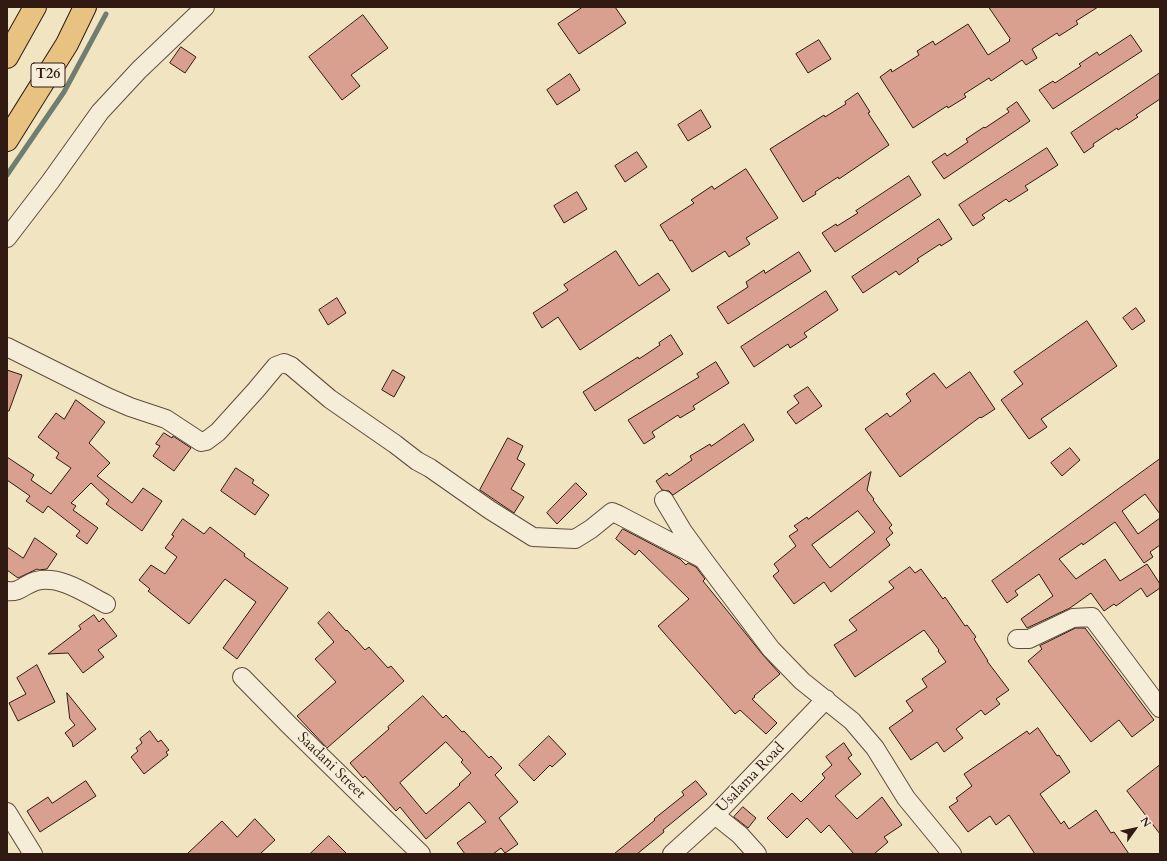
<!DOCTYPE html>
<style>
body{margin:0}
#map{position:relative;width:1167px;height:861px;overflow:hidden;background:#f0e4c1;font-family:Cardo,serif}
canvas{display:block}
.frame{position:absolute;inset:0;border:8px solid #301a11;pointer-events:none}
.north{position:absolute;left:1115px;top:809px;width:40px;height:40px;-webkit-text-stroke:3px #f5edd7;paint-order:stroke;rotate:57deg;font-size:11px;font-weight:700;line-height:16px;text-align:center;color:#301a11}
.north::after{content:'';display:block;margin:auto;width:14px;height:18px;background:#301a11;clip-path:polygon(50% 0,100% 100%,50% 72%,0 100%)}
</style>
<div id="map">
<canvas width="1167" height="861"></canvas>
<div class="frame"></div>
<div class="north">N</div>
</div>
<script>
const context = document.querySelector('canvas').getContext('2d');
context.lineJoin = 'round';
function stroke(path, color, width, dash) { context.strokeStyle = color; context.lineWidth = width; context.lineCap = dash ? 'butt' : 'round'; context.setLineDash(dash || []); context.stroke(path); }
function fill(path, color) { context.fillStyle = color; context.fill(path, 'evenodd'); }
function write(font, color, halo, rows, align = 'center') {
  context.font = font + ' Cardo,serif'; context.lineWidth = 3; context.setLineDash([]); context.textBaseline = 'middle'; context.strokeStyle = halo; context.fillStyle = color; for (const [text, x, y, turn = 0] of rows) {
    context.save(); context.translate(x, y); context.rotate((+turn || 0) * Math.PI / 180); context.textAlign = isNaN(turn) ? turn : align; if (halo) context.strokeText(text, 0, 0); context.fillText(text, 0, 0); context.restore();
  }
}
const stream = new Path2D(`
 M7,175L64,92L106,14`);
const building = new Path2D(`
 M583,7H615L626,23L579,54L558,24Z
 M989,7H1098L1076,21L1078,24L1059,36L1057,33L1032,49L1037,58L1026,65L1022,60L991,81L989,78L964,94L966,97L948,108L947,106L913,128L880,77L891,69L892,72L919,55L917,51L933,41L935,45L968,24L988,55L1010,41L1009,40L1010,39Z
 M363,15L388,48L351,75L360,86L342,100L309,57Z
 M1131,35L1142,51L1053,109L1039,90L1053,81L1055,83L1081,66L1079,64L1097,52L1099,55Z
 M819,40L831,59L808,73L796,54Z
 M181,47L196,57L185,73L170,63Z
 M1160,73V99L1136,115L1138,117L1118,130L1117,128L1093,144L1094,146L1084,153L1071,133Z
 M570,74L580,90L557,105L547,90Z
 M858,93L870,112L868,113L889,145L839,179L838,177L815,192L816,194L803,202L770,149L824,115L825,117L846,104L845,102Z
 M1017,102L1030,121L944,179L932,162L945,153L947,156L968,142L966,139L984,127L985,128L1009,112L1007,109Z
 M701,110L711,127L688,141L678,125Z
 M1047,148L1058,165L1025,186L1028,190L1009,202L1006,199L982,215L985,218L973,226L959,205Z
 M637,152L647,167L625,182L615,166Z
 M746,169L778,218L746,238L750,244L729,257L725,251L692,272L672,240L670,241L660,225L694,203L691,200L712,186L714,189Z
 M909,176L921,195L835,252L822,233L836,224L837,226L858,213L856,211Z
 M577,192L587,209L564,223L554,206Z
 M939,219L952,239L941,246L940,244L917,259L919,261L899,275L896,271L863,293L852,277Z
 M616,251L639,286L658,273L670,290L580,350L558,317L542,328L533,313L568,290L564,285Z
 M799,252L811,271L728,324L717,307L748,287L746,282L764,270L765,273Z
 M826,291L838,310L804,333L807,337L790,348L788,344L754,367L741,347Z
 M337,298L346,313L328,325L319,310Z
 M1136,308L1145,321L1132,330L1123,318Z
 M1087,321L1117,366L1041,419L1047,427L1029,439L1001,400L1023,384L1014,372Z
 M671,335L683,354L595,411L583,392L638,357L639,359L660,345L659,343Z
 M716,362L729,383L693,406L695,409L680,418L678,415L652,432L655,437L644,444L628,420L699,377L697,374Z
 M7,370L22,375L9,411H7Z
 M393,370L405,377L394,397L382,390Z
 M970,372L995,409L981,418L980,417L900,477L865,429L887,413L890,417L911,401L906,394L934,373L946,388Z
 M808,387L822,406L796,424L787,412L799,403L794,396Z
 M76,400L105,422L89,443L110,463L97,476L132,503L143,488L162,501L142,531L106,504L109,500L91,483L71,503L76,506L73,510L98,528L87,544L76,536L80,531L48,506L43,513L26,501L30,496L7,480V457L34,475L31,480L51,494L71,468L56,458L59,453L38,437L56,413L64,419Z
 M744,424L754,440L673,495L669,491L662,490L656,481L667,473L669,476L692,460L690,456L710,444L711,446Z
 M164,433L172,438L173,436L191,448L174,471L153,456L160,446L156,444Z
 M508,438L523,446L517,459L525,464L511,489L524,497L514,513L480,490Z
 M1070,448L1080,460L1062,476L1051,463Z
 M1160,459V514L1145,494L1122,511L1138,534L1160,518V545L1150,552L1153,557L1144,563L1115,522L1083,545L1082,543L1059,559L1076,579L1105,559L1120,581L1147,564L1160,584V588L1147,597L1141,588L1116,606L1114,604L1104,611L1091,593L1070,608L1027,628L1021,619L1053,596L1039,574L1015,591L1018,595L1007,603L992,581Z
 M236,468L254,480L252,483L269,495L255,515L221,491Z
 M871,472L867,490L874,499L873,500L892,525L889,528L893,533L886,539L890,545L831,592L824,582L794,604L773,576L779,571L774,564L796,546L789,536L798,530L794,526L807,517L808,519ZM858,511L875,532L830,568L812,545Z
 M576,483L587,494L557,524L547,513Z
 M183,519L204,534L210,527L245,554L244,556L288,588L237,659L223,648L256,602L225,579L189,624L148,591L150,589L139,580L151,565L165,574L177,557L165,548L174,536L172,535Z
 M623,529L680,559L686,565L688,563L696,567L705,579L703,581L742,629L763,655L780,674L754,696L755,697L752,699L777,723L766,734L740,710L735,714L658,626L689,599L639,550L635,555L616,539Z
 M35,538L57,554L47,569L39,570L37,569L18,578L7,570V547L23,558Z
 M910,567L915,573L921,569L943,599L945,597L965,626L967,625L976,637L974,639L988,661H987L1009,690L996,699L1000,704L985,715L981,710L956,729L963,738L944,752L937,742L911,760L889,728L913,711L906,701L927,687L922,679L946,662L938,651L939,650L924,630L855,677L834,645L857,630L849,620L894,588L889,582Z
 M329,612L346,631L347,630L365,650L369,647L388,668L391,666L404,681L327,748L297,716L336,682L315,659L334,642L318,623Z
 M94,615L99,622L103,618L117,636L98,650L104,657L83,673L68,653L48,654L81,629L79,626Z
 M1076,628H1085L1154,720L1132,737L1119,720L1091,742L1028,661L1042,649L1040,646Z
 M37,665L55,702L18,721L9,703L26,694L17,678Z
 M67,693L96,729L73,747L72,742L65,733L75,725L70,719Z
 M423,696L443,718L446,715L462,732L464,731L489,758L491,756L502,768L495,775L518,802L499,818L518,844L505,853L501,848L493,854H465L457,843L486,822L469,802L426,839L400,807L396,811L365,776L363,778L350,763L389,729L388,727ZM446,742L463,760L461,762L471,773L459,784L460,785L426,814L400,783Z
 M1038,728L1057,756L1059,755L1070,772L1040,794L1061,824L1064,821L1069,829L1096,810L1111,833L1114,832L1129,854H1035L1009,815L996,825L990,816L968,832L949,807L958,801L956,798L972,786L964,774L1027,731L1029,734Z
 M150,731L158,742L161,740L169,750L166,752L168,755L144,774L131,757L138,751L136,748L142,743L140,739Z
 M549,736L566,754L552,767L550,765L534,781L519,765Z
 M844,743L852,755L848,758L861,774L835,796L857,819L882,797L902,825L884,837L888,842L874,854H854L829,825L821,833L807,818L787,838L767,818L792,793L801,802L825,778L822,774L832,765L826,757Z
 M1160,765V834L1127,791Z
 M86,781L96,796L40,832L27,811L48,797L52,803Z
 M696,781L707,794L663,830L664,832L637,854H614L655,820L654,819L684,795L682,792Z
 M743,807L756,818L748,828L734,817Z
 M255,819L275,840L260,854H187L222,821L237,837Z
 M329,836L347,854H310Z`);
const minor = new Path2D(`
 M7,238L50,182L100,112L139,70L205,7
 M7,347L107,397L130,407L166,419L201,442L206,441L218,432L256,390L276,366L284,363L291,366L330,399L395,444L417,461L430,468L490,510L533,537L575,539L591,529L612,512L619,515L703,559
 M664,500L682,530L703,559L771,649L802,681L852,721L875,748L906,798L952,854
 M7,591C20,593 25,584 36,581C60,575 85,593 106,604
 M1017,639H1029L1073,618L1092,617L1160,708
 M242,677L289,725L421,854
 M7,812L33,854
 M715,815L740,835L757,854
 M672,854L715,815L826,699`);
const trunk = new Path2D(`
 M7,57L35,7
 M7,140L67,44L85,7`);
const shields = [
 [48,75,34]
];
const shieldNames = [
 ["T26",48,75]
];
const streetNames = [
 ["Saadani Street",331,766,44],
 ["Usalama Road",751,778,-46]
];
stroke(stream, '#707d71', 5);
fill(building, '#daa08f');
stroke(building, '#301a11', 1);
stroke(minor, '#604c3d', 20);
stroke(trunk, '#301a11', 24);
stroke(minor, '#f5edd7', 18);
stroke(trunk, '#e8c280', 22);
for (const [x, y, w] of shields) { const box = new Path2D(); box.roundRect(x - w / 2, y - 12, w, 24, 3); context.fillStyle = '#f5edd7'; context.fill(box); stroke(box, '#301a11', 1); }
write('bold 14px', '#301a11', null, shieldNames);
write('15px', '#301a11', '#f5edd7', streetNames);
</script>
